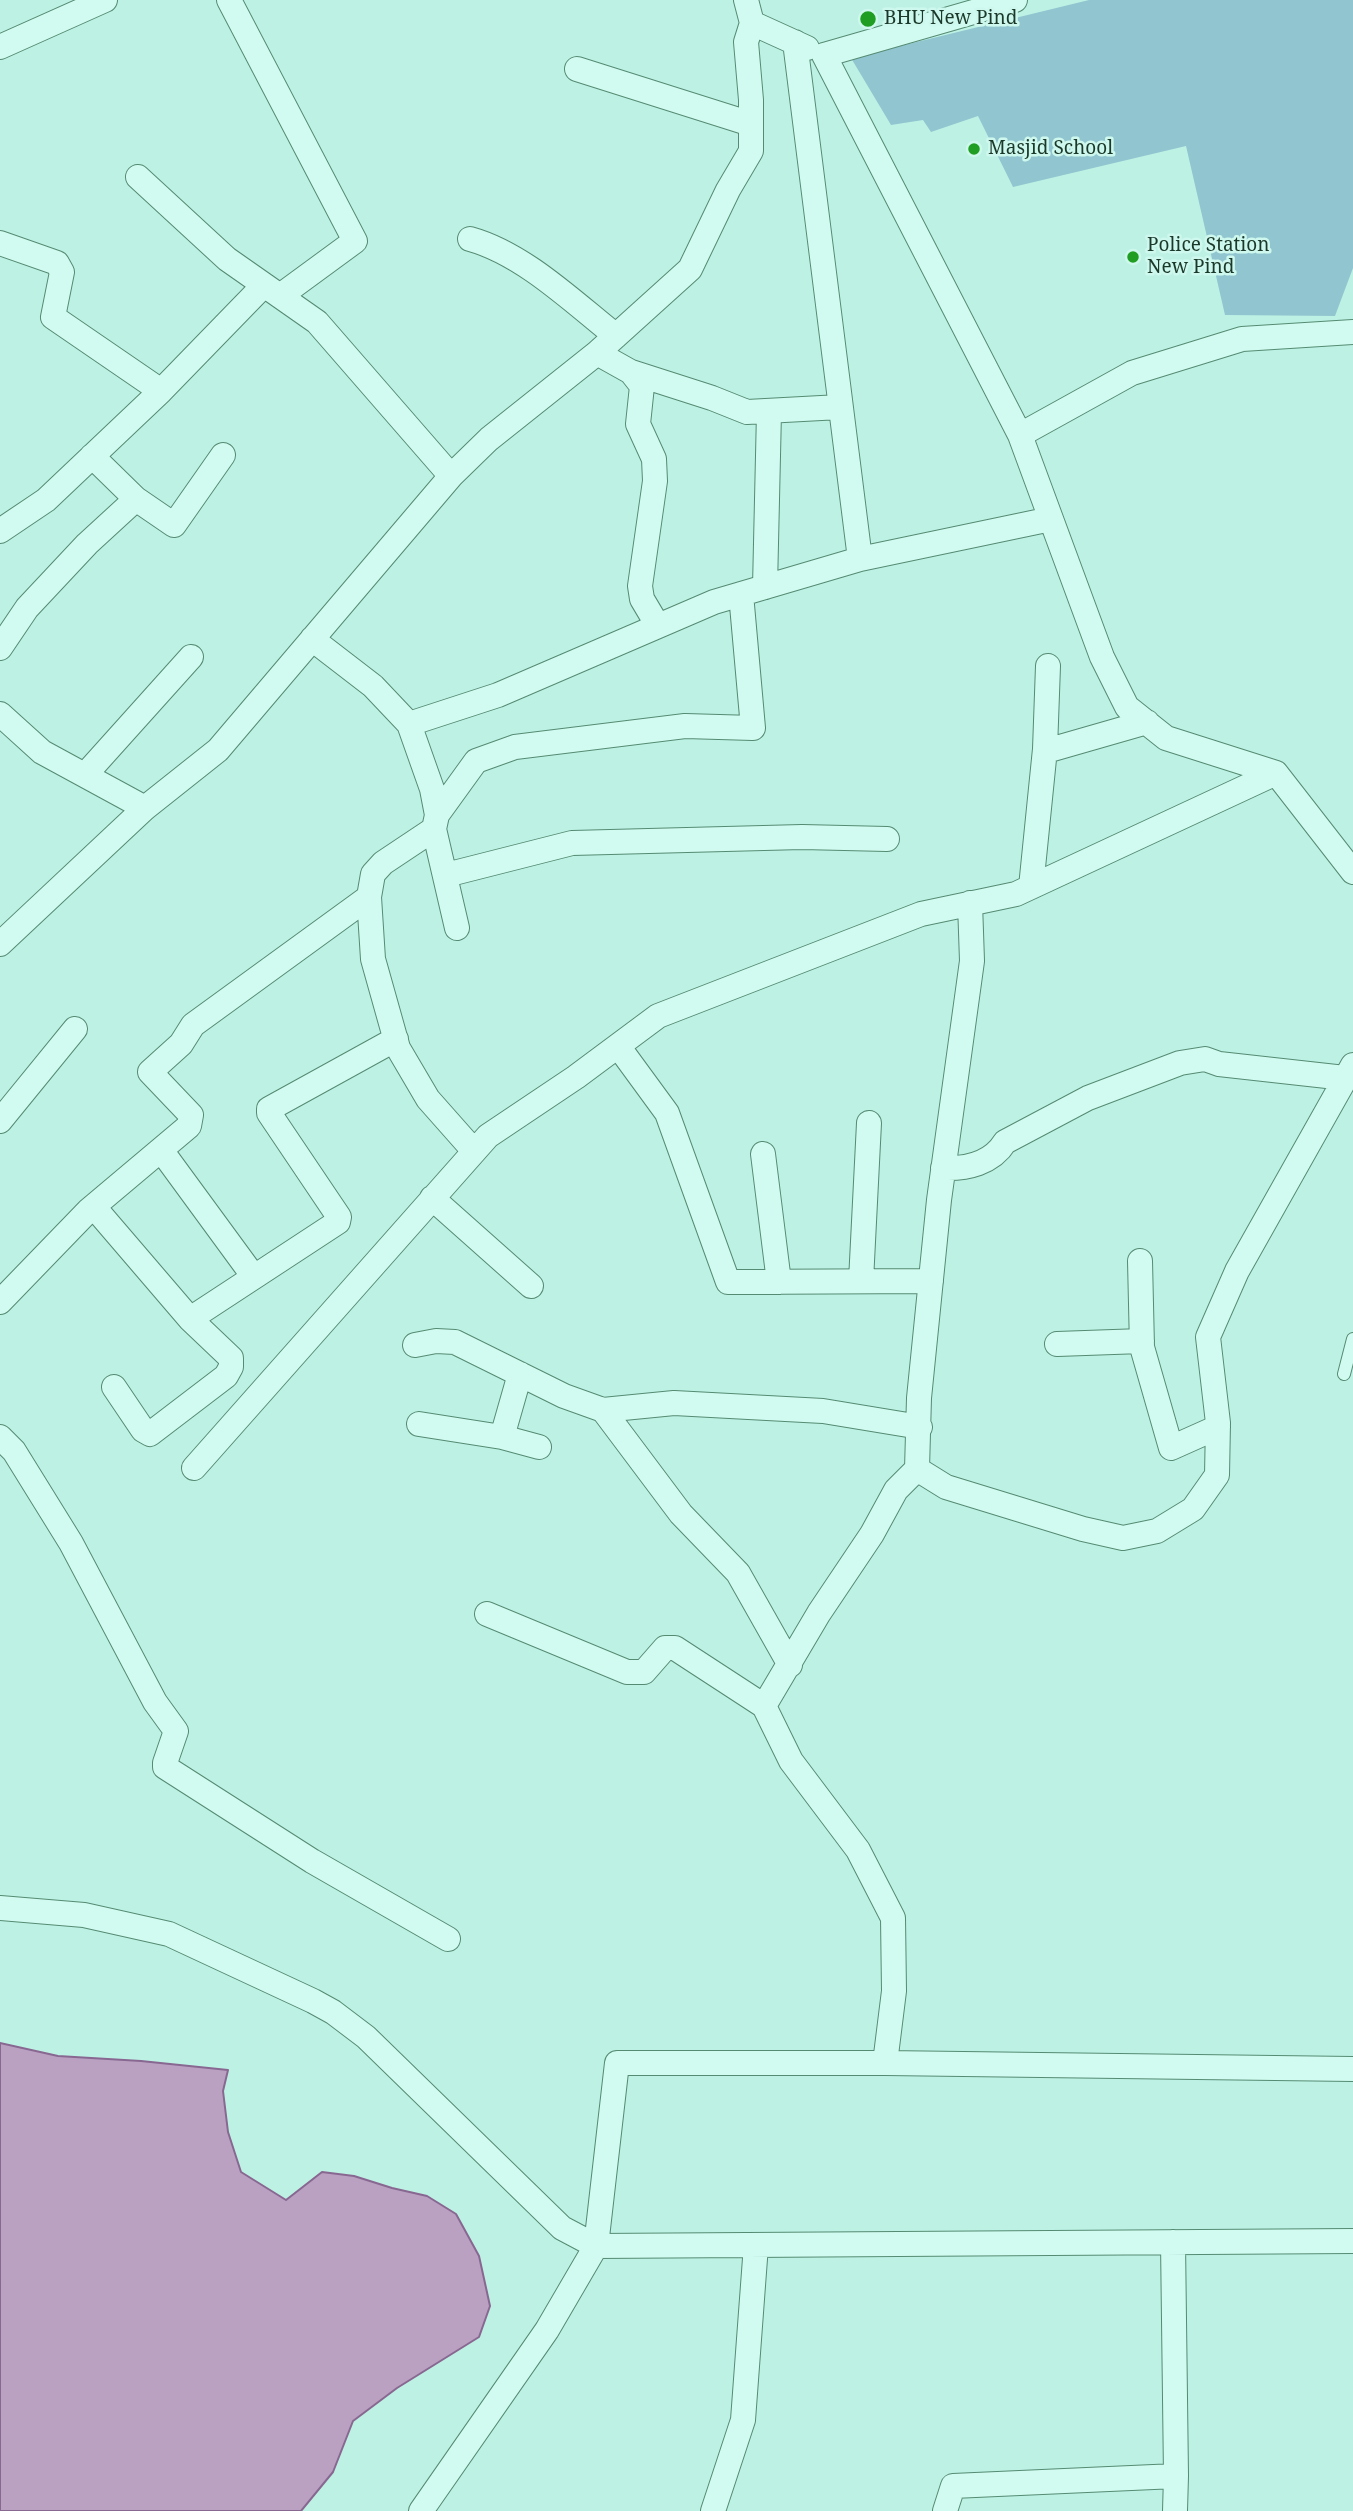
<!DOCTYPE html>
<style>
body{margin:0}
canvas{display:block;background:#bdf1e4}
</style>
<canvas width="1353" height="2511"></canvas>
<script>
const context = document.querySelector('canvas').getContext('2d');
context.lineJoin = 'round';
function fill(path, color) { context.fillStyle = color; context.fill(path, 'evenodd'); }
function stroke(path, color, width, dash) { context.strokeStyle = color; context.lineWidth = width; context.lineCap = dash ? 'butt' : 'round'; context.setLineDash(dash || []); context.stroke(path); }
function write(font, color, halo, rows, align = 'center') {
  context.font = font + ' "Noto Serif",serif'; context.lineWidth = 5; context.setLineDash([]); context.textBaseline = 'middle'; context.strokeStyle = halo; context.fillStyle = color; for (const [text, x, y, turn = 0] of rows) {
    context.save(); context.translate(x, y); context.rotate((+turn || 0) * Math.PI / 180); context.textAlign = isNaN(turn) ? turn : align; if (halo) context.strokeText(text, 0, 0); context.fillText(text, 0, 0); context.restore();
  }
}
const green = new Path2D(`
 M1089,0H1353V268L1335,316L1225,315L1186,146L1013,187L978,116L931,132L923,120L891,125L851,58Z`);
const water = new Path2D(`
 M0,2043L58,2056L141,2061L228,2070L223,2091L228,2132L241,2172L286,2200L322,2172L354,2176L392,2188L427,2196L456,2214L479,2256L490,2306L479,2337L397,2388L353,2421L333,2472L301,2511H0Z`);
const lane = new Path2D(`
 M1344,1374L1353,1339`);
const street = new Path2D(`
 M229,0L355,241L280,296
 M746,0L752,23L807,48
 M795,42L860,559
 M0,47L105,0
 M824,55L1020,435L1102,657L1127,707L1166,738L1276,773L1353,872
 M824,55L1015,0
 M577,69L751,124
 M138,177L227,259L317,322L451,476
 M470,239C524,254 573,302 616,336
 M0,243L57,263L62,272L53,317L161,391
 M597,353L631,372L642,386L638,424L654,459L655,481L640,586L642,599L658,626
 M631,372L712,398L747,412L840,407
 M1020,435L1132,373L1242,339L1353,332
 M92,456L136,499L174,525L223,455
 M0,531L46,500L161,391L264,285
 M765,587L769,412
 M312,639L373,686L409,724L432,789L437,815L434,829L383,863L373,874L369,897L373,959L398,1048L428,1099L474,1151
 M0,648L27,608L87,544L136,499
 M0,714L42,752L145,808
 M409,724L498,695L714,602L860,559L1051,519
 M1045,749H1053L1147,722
 M85,775L191,657
 M437,815L476,761L515,747L685,726L753,728L741,594
 M434,829L457,928
 M446,875L572,843L802,837L887,839
 M1031,887L1045,749L1048,666
 M0,944L145,808L218,750L451,476L489,439L597,353L690,269L728,190L751,151V100L746,42L752,23
 M618,1046L667,1113L728,1282L931,1281
 M0,1121L75,1029
 M161,1150L254,1277
 M763,1154L779,1282
 M943,1168C967,1169 992,1163 1005,1142L1088,1098L1180,1063L1205,1059L1219,1064L1345,1078
 M432,1198L531,1286
 M94,1207L190,1319L231,1358V1367L226,1376L150,1434L143,1430L114,1387
 M1140,1261L1142,1347L1171,1448L1218,1427
 M861,1281L869,1123
 M0,1302L88,1211L189,1126L191,1115L150,1072L181,1044L193,1025L369,897
 M190,1319L338,1222L339,1217L269,1113V1109L396,1039
 M1057,1344L1142,1341
 M415,1345L436,1341L455,1342L564,1396L603,1410L674,1403L823,1411L920,1427
 M603,1410L681,1514L738,1573L790,1665
 M419,1424L502,1437L539,1447
 M0,1437L14,1451L71,1543L155,1702L176,1731L165,1763V1767L312,1861L448,1939
 M502,1437L520,1374
 M194,1468L488,1136L576,1077L658,1016L921,914L1016,894L1276,773
 M917,1469L946,1487L1083,1529L1123,1538L1157,1531L1193,1509L1217,1475L1218,1423L1208,1337L1237,1271L1353,1065
 M487,1614L627,1672H644L665,1648H675L764,1706
 M0,1908L84,1915L169,1934L313,2001L333,2012L366,2037L562,2228L596,2246L1353,2241
 M885,2063L894,1991L893,1918L858,1850L791,1761L764,1706L819,1613L872,1534L896,1490L917,1469L919,1398L939,1200L972,961L970,903
 M1173,2242L1176,2476
 M421,2511L547,2330L596,2246L617,2063H885L1353,2069
 M713,2511L743,2420L756,2245
 M945,2511L953,2486L1176,2476L1175,2511`);
const markers = [
 [868,19,9,"#209e24"],
 [974,149,7,"#209e24"],
 [1133,257,7,"#209e24"]
];
const poiNames = [
 ["BHU New Pind",884,19],
 ["Masjid School",988,149],
 ["Police Station",1147,246],
 ["New Pind",1147,268]
];
fill(green, '#91c6d0');
fill(water, '#baa1c2');
stroke(water, '#886891', 2);
stroke(lane, '#558b73', 14);
stroke(street, '#558b73', 26);
stroke(lane, '#d1fbf0', 12);
stroke(street, '#d1fbf0', 24);
for (const [x, y, r, color] of markers) { const dot = new Path2D(); dot.arc(x, y, r, 0, 2 * Math.PI); context.fillStyle = color; context.fill(dot); stroke(dot, '#cef8ed', 2.5); }
write('19px', '#1b392a', '#cef8ed', poiNames, 'left');
</script>
